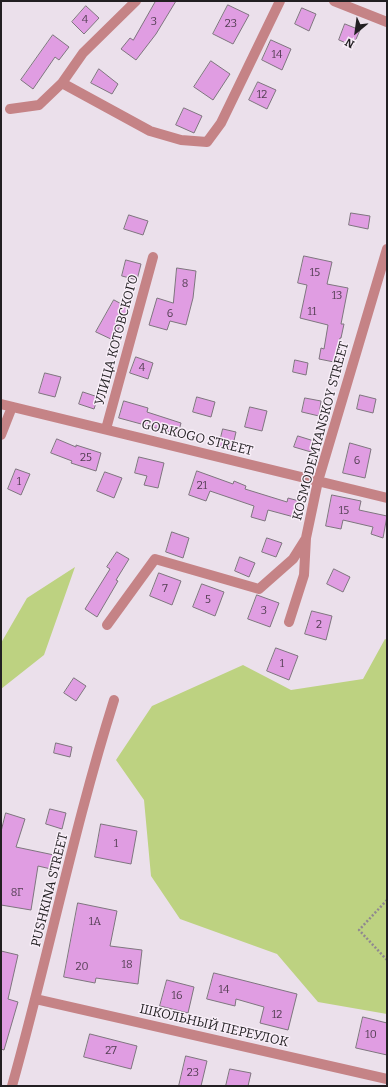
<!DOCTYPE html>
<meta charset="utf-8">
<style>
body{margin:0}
#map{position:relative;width:388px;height:1087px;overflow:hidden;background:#ebe0eb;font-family:Bitter,serif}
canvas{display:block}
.frame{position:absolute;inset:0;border:2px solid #221f22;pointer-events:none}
.north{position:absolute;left:336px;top:12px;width:40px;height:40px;-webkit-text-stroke:3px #f8eef8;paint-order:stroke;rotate:209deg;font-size:11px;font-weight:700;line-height:16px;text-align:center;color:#221f22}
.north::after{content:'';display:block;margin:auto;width:14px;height:18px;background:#221f22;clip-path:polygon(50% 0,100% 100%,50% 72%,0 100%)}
</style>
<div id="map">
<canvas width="388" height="1087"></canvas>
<div class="frame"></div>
<div class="north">N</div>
</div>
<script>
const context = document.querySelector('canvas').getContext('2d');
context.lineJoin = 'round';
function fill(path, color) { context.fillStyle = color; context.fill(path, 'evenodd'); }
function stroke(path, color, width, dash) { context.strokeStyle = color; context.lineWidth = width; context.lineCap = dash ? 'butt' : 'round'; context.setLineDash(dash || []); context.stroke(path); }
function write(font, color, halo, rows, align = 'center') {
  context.font = font + ' Bitter,serif'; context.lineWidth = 3; context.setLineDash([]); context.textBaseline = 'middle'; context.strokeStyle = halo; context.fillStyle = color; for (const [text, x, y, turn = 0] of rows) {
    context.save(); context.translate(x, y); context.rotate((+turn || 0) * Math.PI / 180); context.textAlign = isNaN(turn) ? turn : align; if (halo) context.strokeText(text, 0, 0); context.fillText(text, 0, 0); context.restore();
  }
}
const green = new Path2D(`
 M75,567L44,655L1,689V643L27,598Z
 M385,639L387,640V1014L318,1002L277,954L180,919L151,876L144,800L116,760L152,706L243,665L291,690L363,679Z`);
const building = new Path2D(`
 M156,1H176L156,34L136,60L121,49L130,38L133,40Z
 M228,5L249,15L233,44L213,34Z
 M86,6L99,18L84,34L72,22Z
 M302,8L316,14L309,31L295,24Z
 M345,24L360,30L353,46L339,40Z
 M53,35L69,47L59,60L55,57L33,89L21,80Z
 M271,40L291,49L282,70L262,60Z
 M211,61L230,74L213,100L194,87Z
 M99,69L118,84L112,94L91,83Z
 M258,82L276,90L267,109L249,100Z
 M184,108L202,116L194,133L176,125Z
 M351,213L370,216L368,229L349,225Z
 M129,215L148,221L143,235L124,229Z
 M304,256L332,262L327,284L348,288L341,324H344L341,338H340L334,362L319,359L321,348L324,349L328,325L300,318L307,285L298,283Z
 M126,260L141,264L137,280L122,276Z
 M177,268L196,271L193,298L186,325L170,321L167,330L149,325L157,298L173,303Z
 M114,300L129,308L113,340L96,332Z
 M136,357L153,363L148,379L130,373Z
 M295,360L308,363L306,375L293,372Z
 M45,373L61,377L55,397L39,393Z
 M83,392L98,397L94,409L79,404Z
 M360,395L376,399L373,413L357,409Z
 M197,397L215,402L211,417L193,412Z
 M305,398L321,401L319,416L302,412Z
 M124,401L148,408L147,412L181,423L178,434L119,418Z
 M250,407L267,411L262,431L245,427Z
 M223,429L236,432L232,449L219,446Z
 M298,436L314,441L311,452L294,447Z
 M57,439L76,447V445L101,453L96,471L71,463L72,461L51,453Z
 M350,443L371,449L365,478L343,473Z
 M139,457L164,463L158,488L144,485L147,476L135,473Z
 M16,469L30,474L21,495L8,489Z
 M197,471L233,484L234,481L246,486L245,489L287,502L288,498L299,501L294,517L268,510L265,521L251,517L254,506L210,491L206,501L189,495Z
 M105,472L122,478L114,498L97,491Z
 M332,495L361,501L359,510L387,516L383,538L371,534L373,527L343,520L341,529L326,526Z
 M172,532L189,538L183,558L166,552Z
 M267,538L282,543L276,557L262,552Z
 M117,552L129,559L116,580L118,581L97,617L85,609L110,569L107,567Z
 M240,557L255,563L249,577L235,571Z
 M334,569L350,577L343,592L327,584Z
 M159,573L181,581L172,605L150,596Z
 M202,584L224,592L215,616L193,607Z
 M257,595L279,603L270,627L248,619Z
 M312,611L332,616L326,640L305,634Z
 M276,648L298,656L289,680L267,671Z
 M74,678L86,686L76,701L64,693Z
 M56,743L72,747L70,757L54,753Z
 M50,809L66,813L62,829L46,824Z
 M6,813L25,819L16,847L54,855L51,869L38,866L31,910L1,905V832Z
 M101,824L137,831L131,864L95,857Z
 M78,903L117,911L110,946L142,950L138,984L96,978L95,983L64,977Z
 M1,951L18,955L8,999L18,1002L4,1050L1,1049Z
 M214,973L297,994L288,1030L260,1023L264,1007L236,999L235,1006L207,999Z
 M167,980L194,987L188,1013L160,1006Z
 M363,1017L387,1023V1055L356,1048Z
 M90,1034L137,1046L131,1069L84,1057Z
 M186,1056L207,1061L201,1086H179Z
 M230,1069L251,1073L248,1086H226Z`);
const path = new Path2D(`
 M387,900L359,930L387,960`);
const minor = new Path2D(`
 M334,1L387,22
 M62,83L150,131L181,140L207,142L221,123L280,1
 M10,109L39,105L62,83L83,53L136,1
 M1,404L387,498
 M106,429L153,257
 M1,435L12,407
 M289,622L304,575L306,538L318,481L387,249
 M107,625L155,559L259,589L293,559L305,540
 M36,999L387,1079
 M12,1086C48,958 74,827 114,700`);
const numberNames = [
 ["4",85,20],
 ["3",154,22],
 ["23",231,24],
 ["14",277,55],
 ["12",262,95],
 ["15",315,273],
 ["8",185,284],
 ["13",337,296],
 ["11",312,312],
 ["6",170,314],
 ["4",142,368],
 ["25",86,458],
 ["6",357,461],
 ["1",19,482],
 ["21",202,486],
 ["15",344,511],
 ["7",165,589],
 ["5",208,600],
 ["3",264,611],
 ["2",319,625],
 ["1",282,664],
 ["1",116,844],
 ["8Г",17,893],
 ["1А",95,922],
 ["18",127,965],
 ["20",82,967],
 ["14",224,990],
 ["16",177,996],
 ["12",277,1015],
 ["10",371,1035],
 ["27",111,1051],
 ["23",193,1073]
];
const streetNames = [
 ["УЛИЦА КОТОВСКОГО",117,340,-75],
 ["KOSMODEMYANSKOY STREET",321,431,-75],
 ["GORKOGO STREET",197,438,14],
 ["PUSHKINA STREET",50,890,-76],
 ["ШКОЛЬНЫЙ ПЕРЕУЛОК",214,1026,13]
];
fill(green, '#bdd281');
fill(building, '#e09de2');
stroke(building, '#7e757e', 1);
stroke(path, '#908890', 2.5, [2, 2]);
stroke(minor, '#c58386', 10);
write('11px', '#523e52', null, numberNames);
write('13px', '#221f22', '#f8eef8', streetNames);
</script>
